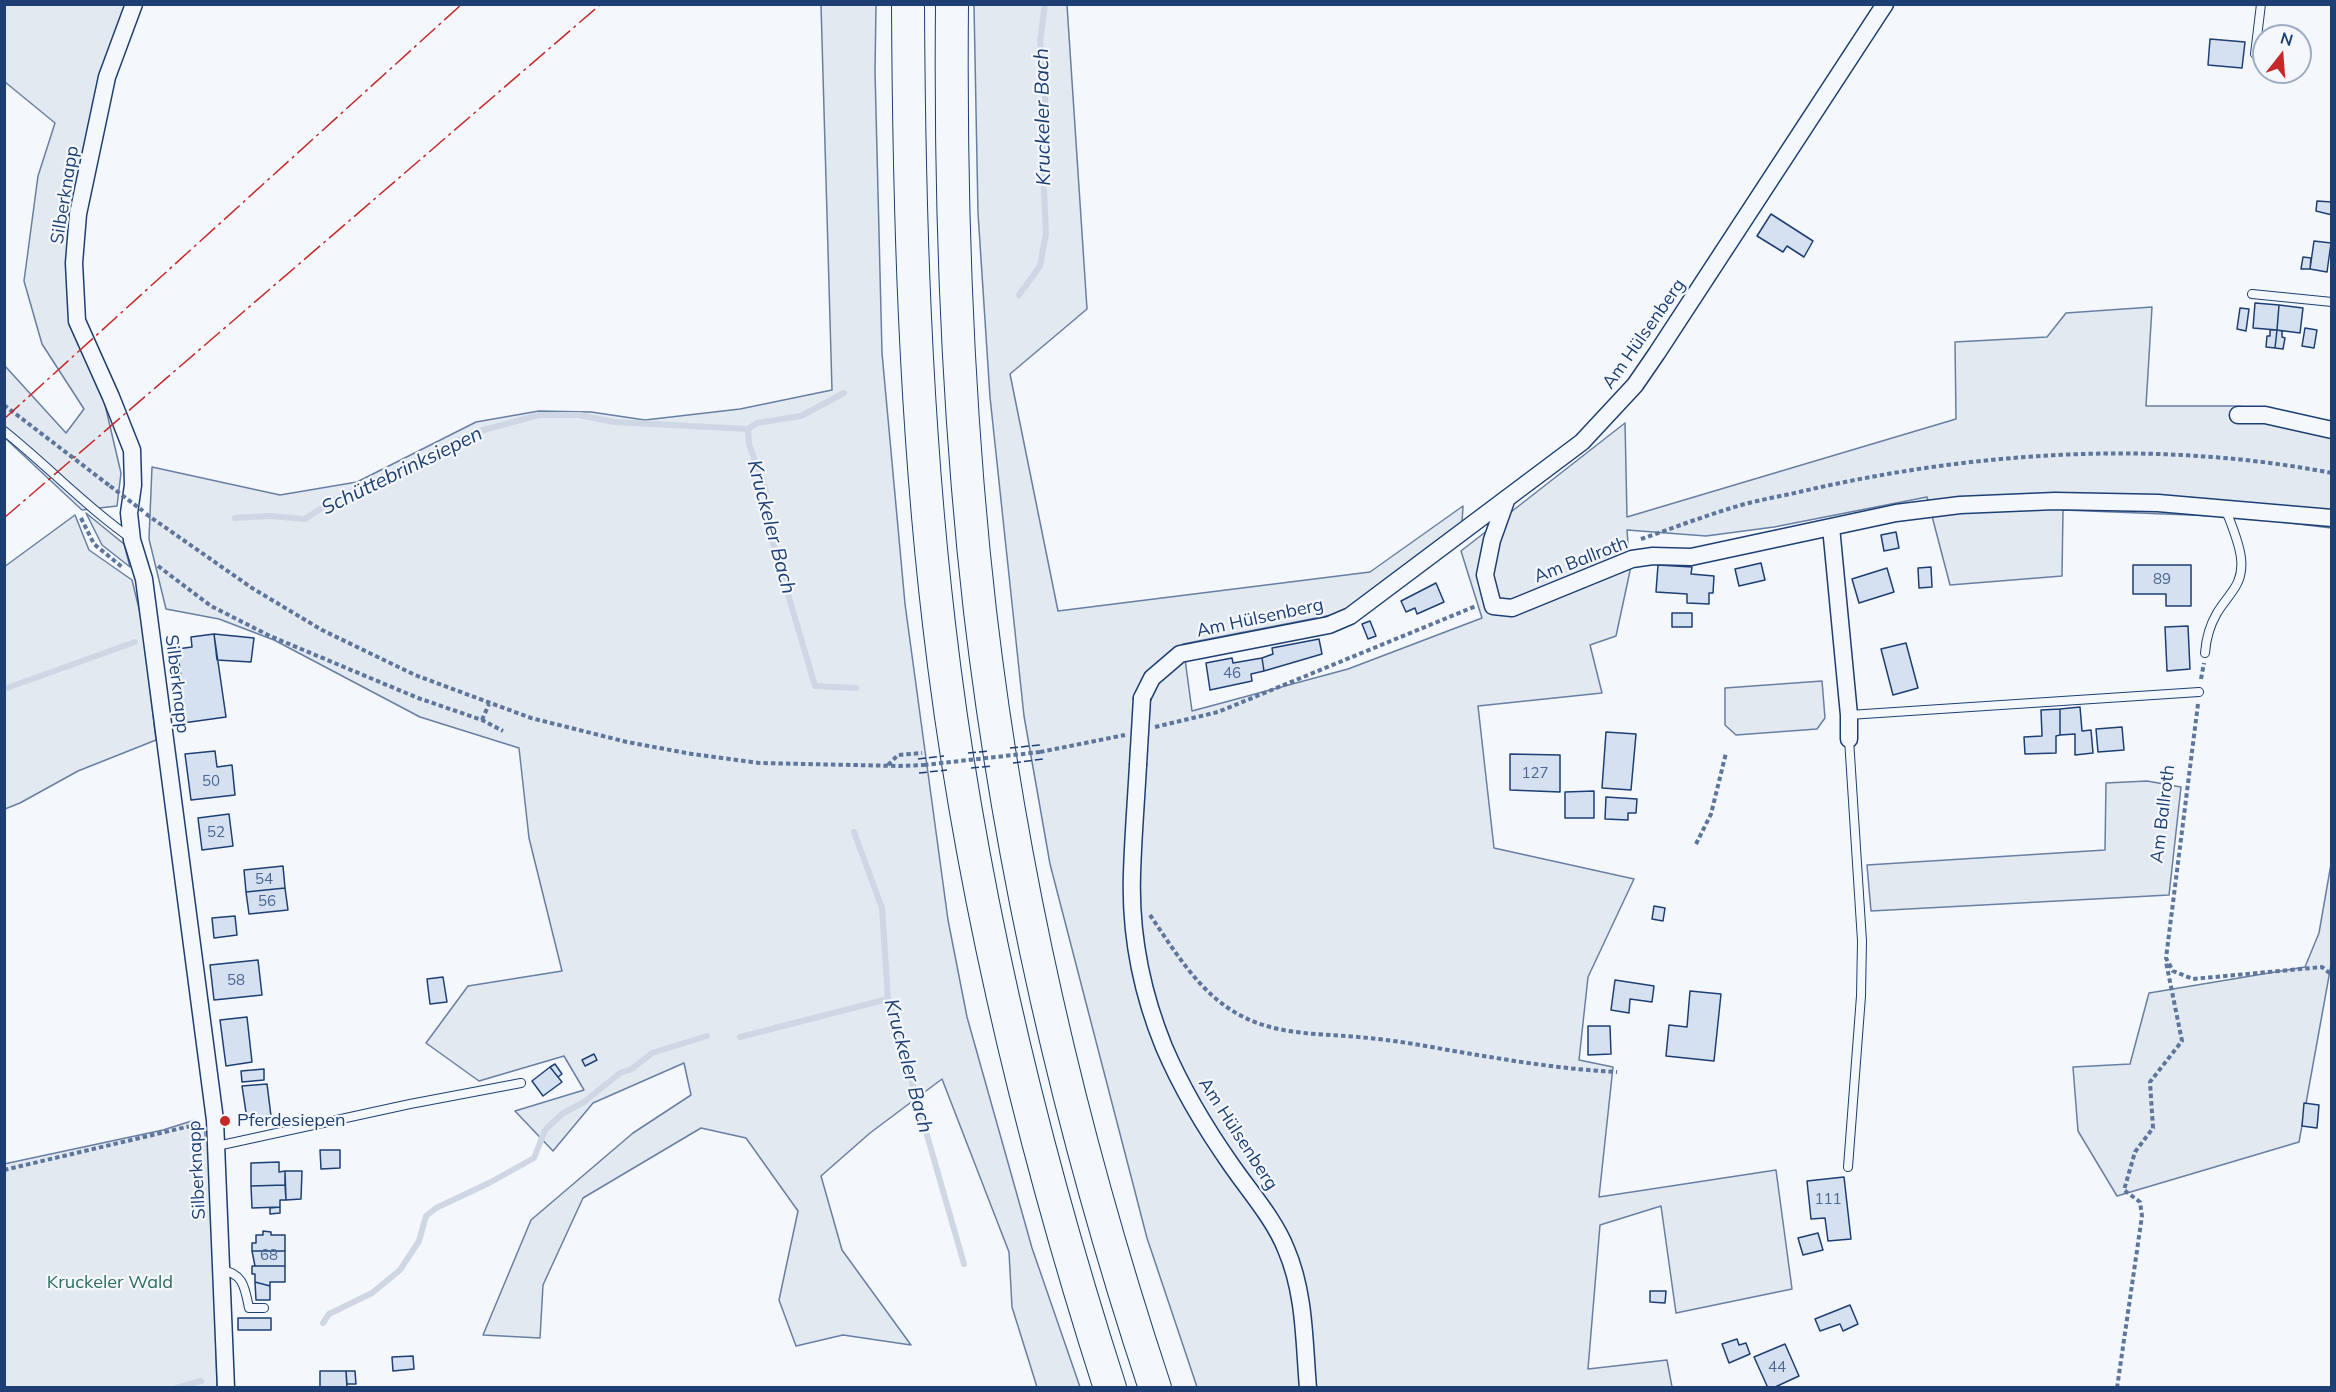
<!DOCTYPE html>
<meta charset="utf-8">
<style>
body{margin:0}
#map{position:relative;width:2336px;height:1392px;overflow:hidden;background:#f4f7fb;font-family:Mulish,sans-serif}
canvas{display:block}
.frame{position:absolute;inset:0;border:6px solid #1d3f73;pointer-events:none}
.north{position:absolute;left:2252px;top:24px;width:60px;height:60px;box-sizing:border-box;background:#f4f7fb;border:2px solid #9eadc5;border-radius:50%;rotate:17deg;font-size:16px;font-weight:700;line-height:24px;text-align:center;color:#1d3f73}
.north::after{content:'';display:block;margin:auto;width:21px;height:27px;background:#c62828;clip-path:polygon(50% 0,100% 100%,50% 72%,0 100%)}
</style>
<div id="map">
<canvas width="2336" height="1392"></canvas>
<div class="frame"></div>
<div class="north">N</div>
</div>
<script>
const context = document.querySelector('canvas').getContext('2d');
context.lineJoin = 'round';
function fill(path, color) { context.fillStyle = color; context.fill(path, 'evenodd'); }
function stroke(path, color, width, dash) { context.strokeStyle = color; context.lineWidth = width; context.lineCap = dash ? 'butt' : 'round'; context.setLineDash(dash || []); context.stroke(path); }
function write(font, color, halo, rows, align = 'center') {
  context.font = font + ' Mulish,sans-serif'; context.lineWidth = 4.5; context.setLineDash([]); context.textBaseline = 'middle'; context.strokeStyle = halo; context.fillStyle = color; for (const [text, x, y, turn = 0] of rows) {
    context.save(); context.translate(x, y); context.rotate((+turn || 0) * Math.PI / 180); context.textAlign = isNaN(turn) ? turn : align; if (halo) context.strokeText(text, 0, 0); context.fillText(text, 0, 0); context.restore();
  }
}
const green = new Path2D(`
 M4,5H128L102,73L69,214V323L102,392L121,473L117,506L82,510L5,438V366L66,433L84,409L42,344L24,281L38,176L55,123L5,82Z
 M821,5H876L875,71L882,353L905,604L948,920L967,1017L1032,1248L1080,1387H1037L1012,1307L1009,1252L942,1079L870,1133L821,1176L842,1250L911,1345L843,1335L796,1346L779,1300L798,1211L746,1138L701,1128L583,1198L543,1285L540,1338L483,1335L531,1220L633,1133L691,1095L684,1063L593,1103L553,1151L515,1111L584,1090L564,1056L479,1081L426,1043L468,986L562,971L529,838L519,748L420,717L274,640L219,619L166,609L149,539L152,467L280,495L357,482L476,422L539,411L591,412L645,420L740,409L832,390Z
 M974,5H1067L1087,309L1010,374L1058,611L1370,572L1463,506L1462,523L1347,612L1183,644L1192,711L1348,669L1482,618L1461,551L1625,423L1627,517L1956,419L1955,342L2047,337L2066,313L2152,307L2146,406H2236L2278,411L2331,424V528L2241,517L2063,510L2062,576L1950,585L1927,497L1774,527L1706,536L1627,530L1630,571L1616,636L1590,645L1602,693L1478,706L1494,848L1634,879L1588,977L1579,1060L1613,1067L1599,1197L1776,1170L1792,1289L1676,1313L1661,1206L1600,1225L1588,1369L1667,1360L1672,1387H1197L1147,1238L1050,864L1024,716L990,397L978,213Z
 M86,513L124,544L130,567L102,545Z
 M75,515L89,550L132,580L142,621L156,740L78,771L20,803L5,809L4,567Z
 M1822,681L1825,718L1817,729L1736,735L1725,725V688Z
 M2147,781L2181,787L2169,895L1871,911L1867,865L2105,850L2106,783Z
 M2331,864V965L2299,1142L2117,1196L2078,1131L2073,1067L2130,1064L2149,993L2305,967L2319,933Z
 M195,1120L205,1132V1138L211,1137L217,1387H5L4,1164L163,1130Z`);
const stream = new Path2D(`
 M1019,295L1040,266L1046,233L1042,150L1046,85L1040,42L1045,4
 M844,393L801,416L757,423L748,429L749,444L766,492L768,526L815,686L856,688
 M235,518L270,516L305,519L334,500L476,432L539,415H579L614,422L748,429
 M4,689L135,642
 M854,832L882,908L888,999L964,1264
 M740,1037L888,999
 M323,1323L329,1314L372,1293L400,1270L419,1241L426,1216L436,1208L489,1183L534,1158L545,1130L562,1114L584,1102L620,1073L632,1069L652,1053L707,1036
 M176,1388L201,1381`);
const building = new Path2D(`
 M2210,39L2245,42L2242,68L2208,65Z
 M2317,201L2332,202V215L2316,211Z
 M1771,214L1813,241L1804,257L1787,246L1783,252L1757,236Z
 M2314,241L2331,243L2327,272L2310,269Z
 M2303,257L2311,258L2310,269H2301Z
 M2255,303L2279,305L2277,330L2253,328Z
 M2279,305L2303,308L2300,333L2277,330Z
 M2240,308L2249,309L2246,331L2237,329Z
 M2305,328L2317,330L2314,348L2302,346Z
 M2270,330H2277L2275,348L2266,347L2267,336H2270Z
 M2277,330L2282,331V337L2285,338L2283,349L2275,348Z
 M1896,532L1899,548L1884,551L1881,535Z
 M1761,563L1765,580L1739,586L1735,569Z
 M1658,565L1692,567L1691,574L1714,576L1713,593H1709V604L1687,603V594L1656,592Z
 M2133,565H2191V606H2166V594H2133Z
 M1931,567L1932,587L1919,588L1918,568Z
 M1887,568L1894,592L1859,603L1852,579Z
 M1436,583L1444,602L1417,614L1415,608L1406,612L1401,601Z
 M1672,613H1692V627H1672Z
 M1370,621L1376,636L1368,639L1362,624Z
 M2188,626L2190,669L2167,671L2165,627Z
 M214,634L226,717L183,723L178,683H182L177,649L192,647L191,637Z
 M214,634L254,638L251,662L217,660Z
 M1319,639L1322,654L1264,671L1262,658L1273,654L1272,648Z
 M1906,643L1918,688L1893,695L1881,649Z
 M1232,658L1233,663L1262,658L1264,671L1251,674L1252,681L1210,690L1206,663Z
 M2080,707L2082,731L2091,730L2093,753L2075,755V734L2060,735V709Z
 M2060,709V735L2056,736V753L2025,754L2024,737L2042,736L2041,710Z
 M2122,727L2124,750L2098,752L2096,729Z
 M1606,732L1636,734L1631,790L1602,788Z
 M215,751L217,767L232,765L235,795L191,800L185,754Z
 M1510,754L1560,755V792L1510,790Z
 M1594,791V818H1565V792Z
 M1606,797L1637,799L1636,813H1628V820L1605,819Z
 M229,814L233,846L202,850L198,818Z
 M283,866L285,888L246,892L244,870Z
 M285,888L288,910L249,914L246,892Z
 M1654,906L1665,908L1663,921L1652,919Z
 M235,916L237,935L214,938L212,918Z
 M258,960L262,995L214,1000L210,965Z
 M443,977L447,1002L430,1004L427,979Z
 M1615,980L1654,986L1652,1002L1630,999L1629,1013L1611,1010Z
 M1690,991L1721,994L1714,1061L1666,1056L1669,1025L1687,1027Z
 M247,1017L252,1062L226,1066L220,1020Z
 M1588,1026H1610L1611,1054L1588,1055Z
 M594,1054L597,1060L585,1066L582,1060Z
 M555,1064L562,1074L558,1077L550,1067Z
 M550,1067L562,1082L543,1096L532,1081Z
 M264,1069V1080L242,1082L241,1071Z
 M267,1084L271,1116L247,1119L242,1086Z
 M2304,1103L2319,1105L2317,1128L2302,1126Z
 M320,1150H340V1168L321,1169Z
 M279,1162V1172L285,1171V1185L251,1186V1163Z
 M285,1171H302L301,1199L286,1200Z
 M1844,1177L1851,1239L1828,1241L1825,1218L1811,1219L1807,1181Z
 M285,1185L286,1200H280V1207L252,1208L251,1186Z
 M280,1207V1213L270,1214V1208Z
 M263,1231L271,1232V1235H285V1251H252V1243H256V1235H263Z
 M1818,1233L1823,1250L1803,1255L1798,1238Z
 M252,1251H285V1266H255Z
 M252,1266H285V1282H270V1286L255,1282V1274H252Z
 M255,1282L270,1286V1300H256Z
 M1650,1291H1666L1665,1303L1650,1302Z
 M1850,1305L1858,1324L1843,1331L1840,1324L1820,1331L1815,1319Z
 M238,1318H271V1330H238Z
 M1737,1339L1739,1345L1746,1343L1750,1354L1729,1363L1722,1344Z
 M1785,1344L1799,1376L1773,1388H1768L1754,1357Z
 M413,1356L414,1369L393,1371L392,1357Z
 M320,1371H346L347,1388H320Z
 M346,1371H355L356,1384H347Z`);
const path = new Path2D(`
 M4,405L110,486
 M146,514L252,588L322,630L415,675L531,718L627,742L692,754L759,763L899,766L924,765
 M81,518L94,544L122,567
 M1641,539C1670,529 1699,518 1728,509C1755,500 1784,496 1812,489C1982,451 2160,440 2332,473
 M158,566L211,606L270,636L418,698L482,720L503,731
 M2201,679L2204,663
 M2198,704L2166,958L2173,971L2193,979L2322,967L2332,975
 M482,720L489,704
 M1155,727L1218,712L1476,606
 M1040,752L1125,735
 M888,765L898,755L922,753
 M1696,844L1711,814L1726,753
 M1150,915C1174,950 1198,991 1236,1013C1277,1037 1324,1033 1369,1038C1410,1042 1450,1051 1490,1057C1532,1064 1575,1070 1617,1072
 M4,1170L199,1124
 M2117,1388L2142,1216L2140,1202L2124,1190L2135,1152L2153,1128L2150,1082L2182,1041L2166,962`);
const service = new Path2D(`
 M2255,54L2261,4
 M2252,294L2332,302
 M4,431C48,466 86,507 132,539
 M2205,653C2206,639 2210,625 2217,613C2229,593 2244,585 2241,558C2239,541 2231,524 2225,508
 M1849,715L2199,692
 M217,1146L410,1104L521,1083
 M1848,1167L1861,996L1862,941L1849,739
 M221,1270C244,1273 245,1289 249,1308H264`);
const minor = new Path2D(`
 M134,4L107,77L78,214L74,263L77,321L111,397L132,450L133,485L129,513L132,540L144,579L215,1120L226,1388
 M2238,415H2265L2332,430
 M1507,498L1492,540L1485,575L1493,606L1512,608L1632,559L1653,556L1691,557L1896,513L1960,505L2055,501L2158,503L2332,518
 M1831,527L1849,715V739
 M1142,698L1152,678L1180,654L1329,625L1350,616L1582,442L1635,385L1657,353L1885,4
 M1138,765C1136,802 1133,838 1132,874C1130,933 1142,993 1164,1047C1182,1089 1206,1129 1232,1166C1250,1192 1274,1219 1286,1249C1305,1293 1304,1341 1308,1388`);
const motorway = new Path2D(`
 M908,4C909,211 915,419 939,624C969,884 1030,1139 1110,1388
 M952,4C950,207 957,410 980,611C1011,875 1071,1135 1155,1388`);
const pathBridge = new Path2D(`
 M110,486L143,511
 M924,765L1040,752`);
const minorBridge = new Path2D(`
 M1138,765L1142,698`);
const fence = new Path2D(`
 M1010,748L1040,745
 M968,753L989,751
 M918,759L944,756
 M1013,763L1043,759
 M971,768L992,766
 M919,773L947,770`);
const power = new Path2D(`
 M4,419L462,4
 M4,518L601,4`);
const markers = [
 [225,1121,6,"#c62828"]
];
const numberNames = [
 ["89",2162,579],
 ["46",1232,673],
 ["127",1535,773],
 ["50",211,781],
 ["52",216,832],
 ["54",264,879],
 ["56",267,901],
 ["58",236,980],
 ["111",1828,1199],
 ["68",269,1255],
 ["44",1777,1367]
];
const streetNames = [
 ["Silberknapp",65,195,-81],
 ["Am Hülsenberg",1644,334,-55],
 ["Am Ballroth",1581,560,-21],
 ["Am Hülsenberg",1260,618,-12],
 ["Silberknapp",177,684,83],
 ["Am Ballroth",2163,814,-83],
 ["Am Hülsenberg",1238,1134,57],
 ["Silberknapp",197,1170,-93]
];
const poiNames = [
 ["Pferdesiepen",237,1121]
];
const parkNames = [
 ["Kruckeler Wald",110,1283]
];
const waterNames = [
 ["Kruckeler Bach",1043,117,-91],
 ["Schüttebrinksiepen",402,471,-26],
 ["Kruckeler Bach",771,527,75],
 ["Kruckeler Bach",908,1066,75]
];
fill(green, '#e3e9f0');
stroke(green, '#687fa3', 1.5);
stroke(stream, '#cfd7e4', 6);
fill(building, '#d5e0f0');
stroke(building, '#1d3f73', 1.5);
stroke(service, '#1d3f73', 10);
stroke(minor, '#1d3f73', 19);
stroke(motorway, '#1d3f73', 34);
stroke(path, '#5e769c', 4, [4.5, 3]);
stroke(service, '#f4f7fb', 8);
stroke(minor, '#f4f7fb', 16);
stroke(motorway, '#f4f7fb', 32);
stroke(minorBridge, '#1d3f73', 19, []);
stroke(pathBridge, '#5e769c', 4, [4.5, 3]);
stroke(minorBridge, '#f4f7fb', 16);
stroke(fence, '#1d3f73', 1.5, [8, 3]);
stroke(power, '#c62828', 1.5, [21, 4.5, 3, 4.5]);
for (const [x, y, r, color] of markers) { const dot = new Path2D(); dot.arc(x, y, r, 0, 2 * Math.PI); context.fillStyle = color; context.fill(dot); stroke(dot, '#f4f7fb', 2); }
write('15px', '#4b6792', null, numberNames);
write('18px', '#1d3f73', '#f4f7fb', streetNames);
write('18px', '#1d3f73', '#f4f7fb', poiNames, 'left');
write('18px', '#2c6c60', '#f4f7fb', parkNames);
write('italic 20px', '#1d3f73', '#f4f7fb', waterNames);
</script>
